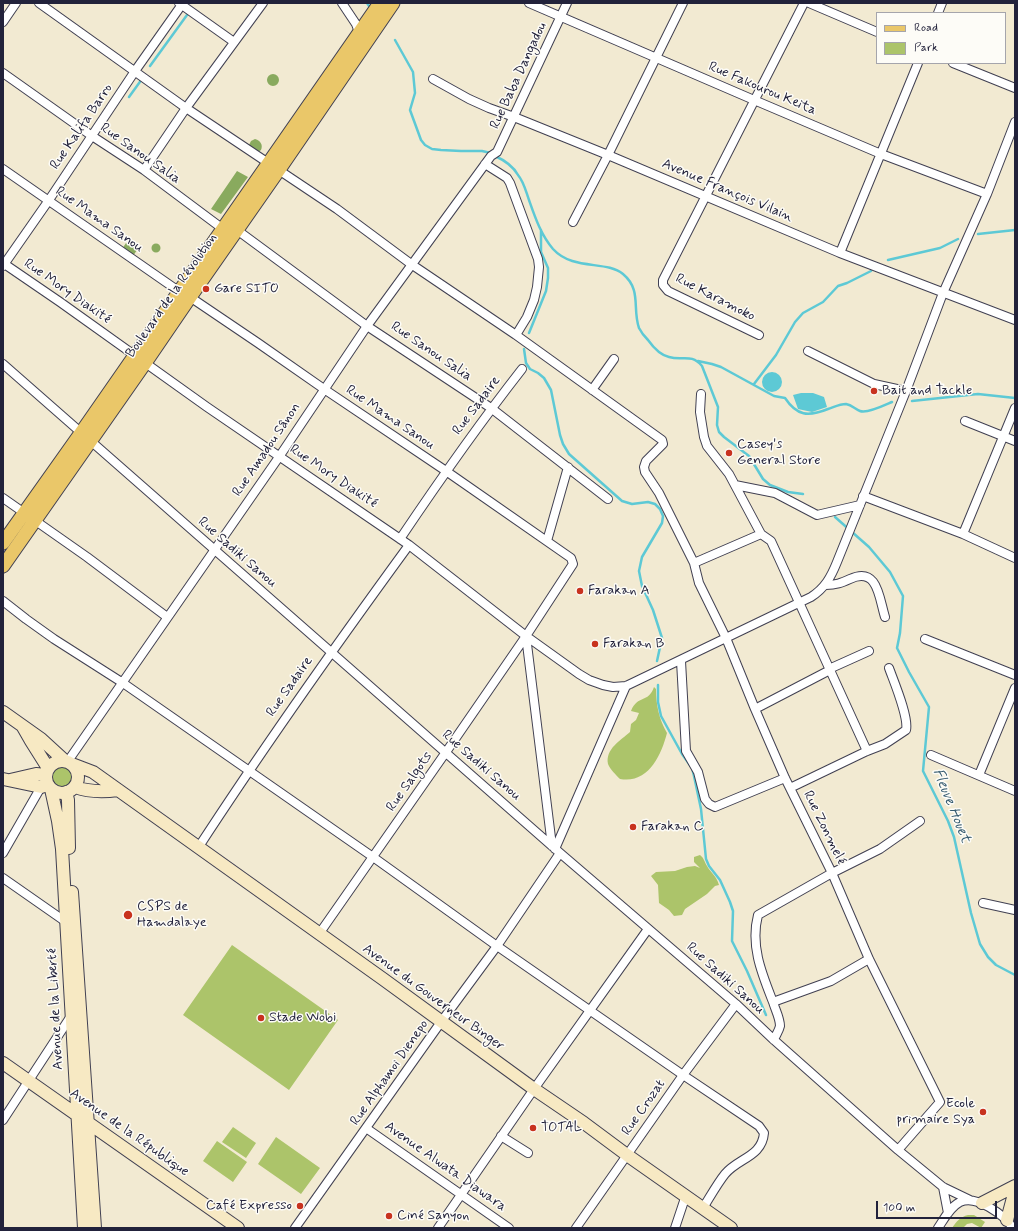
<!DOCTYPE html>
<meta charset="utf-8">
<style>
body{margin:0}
#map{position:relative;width:1018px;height:1231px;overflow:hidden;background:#f2ead2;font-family:Mynerve,sans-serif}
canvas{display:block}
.frame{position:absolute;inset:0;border:4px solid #22223b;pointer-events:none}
.legend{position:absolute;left:876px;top:12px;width:130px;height:52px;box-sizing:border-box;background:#fdfcf7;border:1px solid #a5a5ac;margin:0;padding:5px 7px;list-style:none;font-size:12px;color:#22223b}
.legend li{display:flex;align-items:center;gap:8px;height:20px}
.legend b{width:20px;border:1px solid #a5a5ac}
.scale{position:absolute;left:876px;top:1201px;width:121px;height:18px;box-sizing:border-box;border:2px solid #22223b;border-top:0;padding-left:5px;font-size:12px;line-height:14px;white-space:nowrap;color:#22223b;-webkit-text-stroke:3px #fdfcf7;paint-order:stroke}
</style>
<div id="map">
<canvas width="1018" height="1231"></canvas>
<div class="frame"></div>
<ul class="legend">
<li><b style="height:5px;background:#eac769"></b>Road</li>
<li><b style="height:11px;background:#acc46a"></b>Park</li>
</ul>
<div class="scale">100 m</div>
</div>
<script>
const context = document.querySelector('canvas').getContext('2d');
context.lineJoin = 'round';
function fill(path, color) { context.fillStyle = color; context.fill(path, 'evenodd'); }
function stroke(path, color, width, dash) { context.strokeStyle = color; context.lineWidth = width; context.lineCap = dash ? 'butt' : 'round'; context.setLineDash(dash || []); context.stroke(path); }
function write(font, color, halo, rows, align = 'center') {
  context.font = font + ' Mynerve,sans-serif'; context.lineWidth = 3; context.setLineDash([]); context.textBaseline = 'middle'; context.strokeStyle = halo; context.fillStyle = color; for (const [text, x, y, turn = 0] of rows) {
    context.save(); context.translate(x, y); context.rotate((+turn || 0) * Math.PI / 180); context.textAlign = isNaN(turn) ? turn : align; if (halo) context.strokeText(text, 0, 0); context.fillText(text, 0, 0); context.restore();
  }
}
const green = new Path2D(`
 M654,687L656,689C656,705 659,719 667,733C661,756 648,784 620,779C616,775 610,769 608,764C605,749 621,740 630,732L631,724L636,720L639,713L631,711C638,694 648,704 654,687Z
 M49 777a12 12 0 1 1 24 0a12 12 0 1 1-24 0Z
 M700,855C704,858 704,861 707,866C711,873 716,875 719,885L715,886L707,894L685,909L682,915L674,916L669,910L659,903L658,885L651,876L656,872L675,871L687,867L695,866L700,868L694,862V857Z
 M232,945L338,1020L289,1090L183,1015Z
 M233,1127L256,1143L246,1158L222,1142Z
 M276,1137L320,1168L301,1194L258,1164Z
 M217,1141L247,1162L233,1182L203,1161Z
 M968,1215H974L985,1222L981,1228L972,1223L967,1224L963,1228H952C957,1221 960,1217 968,1215Z`);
const forest = new Path2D(`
 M267 80a6 6 0 1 1 12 0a6 6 0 1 1-12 0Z
 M255,139C261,141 263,145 261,150L257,153L248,147L251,141Z
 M237,171L248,177L221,214L211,209Z
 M126,243H131L135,246L137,250L133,256L122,249Z
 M151.5 248a4.5 4.5 0 1 1 9 0a4.5 4.5 0 1 1-9 0Z`);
const water = new Path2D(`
 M762 382a10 10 0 1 1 20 0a10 10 0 1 1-20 0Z
 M801,393H813L824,397L827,407L812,412L798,409L793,395Z`);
const stream = new Path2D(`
 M367,3L369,6
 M395,40L413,72L415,93L410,110L421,140L425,145L432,149L441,150L461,151H482L491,153
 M150,66L187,15
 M129,97L142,79
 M495,156C504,160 513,166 518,175C524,182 526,192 529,200C535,217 541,235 553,249C573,271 606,260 623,274C642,290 632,308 639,328C641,332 645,337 648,340C653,347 660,355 669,357C683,361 691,353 702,366L718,407L717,425L719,432L724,437L749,456L763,479L770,485L788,492L803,494
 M978,234L1015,230
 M888,260L940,248L958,239
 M529,333L546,291L548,278V268L541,252V230
 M524,349L526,363L530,369L538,373L544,378L551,390L560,435L563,444L569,454L622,501L632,504L648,502L655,504L660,509L663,516L662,523L642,557L639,571L642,586L653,610L662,638L657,661
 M698,361L712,364L721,367L774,396L785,398C797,416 808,417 828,409C834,407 840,404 846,404C852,405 855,409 860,411C867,414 885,405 892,402
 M754,384L776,355L795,322L803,313L823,302L838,286L847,283L871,271
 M912,401L978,394L1015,398
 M835,517L869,547L890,572L903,596L900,633L897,648L909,672L929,707L923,771L948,821L954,837L971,913L980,944L988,957L996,965L1015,975
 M658,685V702L661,716L682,754L692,768L694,776L701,809L706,859L709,866L720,880L730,902L733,911L732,941L747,971L766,1015`);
const street = new Path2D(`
 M39,3L186,108L337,209L411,264L516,335L662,440L663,444L646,461L644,467L645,472L659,493L694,563L699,583L726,638L755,709L785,778L832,873L869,959L940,1102L898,1150
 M179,3L234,42
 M342,3L356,24L359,32
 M529,3L754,100L881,154L987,194
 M809,3L877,32
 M938,13L942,3
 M3,22L16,3
 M953,63L1015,88
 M3,73L92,136L144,170L223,229
 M433,79L469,99L489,108L514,117L608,155L840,253L1015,320
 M485,164L507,178L510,183L538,259L539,267L537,287L534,300L527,317L516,335
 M3,169L180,292
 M144,170L186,108L263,3
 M573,222L608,155L683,3
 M237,230L367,326L491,408L608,499
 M840,253L918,63
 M3,263L60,302L207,407L409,545L526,636L579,674L589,680L603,685L613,687L626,686L811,597C825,588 831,577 837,562L906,391L943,293L987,194L1015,122
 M3,266L49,200L135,71L183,3
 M190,297L258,343L324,389L446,471L571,558L573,564L526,636L453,742L319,934
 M759,335L668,291L663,285V280L804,3
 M808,351L874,384L906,391
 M3,364L560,853L736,1004L774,1040L898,1150L943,1187L970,1200
 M592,390L614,359
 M701,394L700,412L704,437L707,446L729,474L761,534
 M965,421L1015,441
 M735,485L775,493L817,515L860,505
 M863,496L963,534L1015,558
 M3,498L87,557L167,617
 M963,534L1015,408
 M400,539C439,481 479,424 522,369
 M547,541L568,467
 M694,563L761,534L771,541L867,751
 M826,585C836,585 841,583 850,579C878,566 879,598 885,617
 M3,601L26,619L54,639L123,683L373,857L497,946L683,1075L759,1126L764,1133C762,1157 738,1158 725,1174C717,1184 710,1197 703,1208
 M526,636L552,846
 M925,639L1015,675
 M681,661L686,751L698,772L705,799L709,804L715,807L785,778
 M829,669L869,651
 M755,709L830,670
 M931,755L1015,791
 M68,761L279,457L367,326L491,156L497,152L567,3
 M979,775L1015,688
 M790,788L867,751L885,744L906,730C909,717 894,682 889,668
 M198,848C265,745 336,645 409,545
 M555,849L626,686
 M3,853L41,787
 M3,878L66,922
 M983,903L1015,910
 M773,1002L831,981L869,959
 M774,1040C775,1036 779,1031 780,1026C780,1018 775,1009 773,1002C762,974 750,946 758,915L832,873L880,849L920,821
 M3,1120L71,1016
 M366,1128L509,1228
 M501,1136L528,1153
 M943,1187L948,1213
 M295,1228L441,1022L497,946L560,853
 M438,1228L534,1089L648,929
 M576,1228L683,1075L736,1004
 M675,1228L686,1195
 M938,1228C944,1219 950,1207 960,1202C976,1194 1004,1215 1013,1228`);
const secondary = new Path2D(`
 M3,712L41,739L65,761
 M23,727L31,741L48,768
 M46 777a16 16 0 1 1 32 0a16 16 0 1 1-32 0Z
 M72,764L93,772L383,979L534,1089L584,1123L627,1155L731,1228
 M3,779L41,787L48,785
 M10,780L36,774L46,775
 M75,787C89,792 103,792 118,790
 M51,789L58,821L62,849L84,1228
 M66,792L68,800L69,848
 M72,892L95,1228
 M3,1063L238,1228
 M982,1203L1015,1186
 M1007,1220L1015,1190`);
const primary = new Path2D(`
 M3,543L81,433L380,3
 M3,566L145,363L190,297L278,171L393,3`);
const markers = [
 [206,289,4,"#c8321e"],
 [874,391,4,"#c8321e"],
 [729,453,4,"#c8321e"],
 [580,591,4,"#c8321e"],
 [595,644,4,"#c8321e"],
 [633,827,4,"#c8321e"],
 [128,915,5,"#c8321e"],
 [261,1018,4,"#c8321e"],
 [983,1112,4,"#c8321e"],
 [533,1128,4,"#c8321e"],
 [300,1206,4,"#c8321e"],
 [389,1216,4,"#c8321e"]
];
const streetNames = [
 ["Rue Baba Dangadou",519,76,-65],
 ["Rue Fakourou Keita",762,89,23],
 ["Rue Kalifa Barro",82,127,-56],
 ["Rue Sanou Salia",140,154,35],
 ["Avenue François Vilain",727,191,23],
 ["Rue Mama Sanou",99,220,35],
 ["Rue Mory Diakité",67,292,35],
 ["Boulevard de la Révolution",172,296,-55],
 ["Rue Karamoko",715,298,27],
 ["Rue Sanou Salia",431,352,34],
 ["Rue Sadaire",477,406,-53],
 ["Rue Mama Sanou",390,418,34],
 ["Rue Amadou Sânon",267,450,-56],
 ["Rue Mory Diakité",333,477,34],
 ["Rue Sadiki Sanou",237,553,41],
 ["Rue Sadaire",290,687,-55],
 ["Rue Sadiki Sanou",481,766,41],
 ["Rue Salgots",410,782,-55],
 ["Rue Zonmelé",824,828,64],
 ["Rue Sadiki Sanou",725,979,42],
 ["Avenue du Gouverneur Binger",433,998,36],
 ["Avenue de la Liberté",56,1009,-93],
 ["Rue Alphamoi Dienepo",390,1073,-55],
 ["Rue Crozat",644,1108,-55],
 ["Avenue de la République",129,1133,35],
 ["Avenue Alwata Diawara",445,1167,35]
];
const poiNames = [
 ["Gare SITO",214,289],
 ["Bait and Tackle",882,391],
 ["Casey's",737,445],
 ["General Store",737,461],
 ["Farakan A",588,591],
 ["Farakan B",603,644],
 ["Farakan C",641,827],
 ["CSPS de",137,907],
 ["Hamdalaye",137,923],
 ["Stade Wobi",269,1018],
 ["Ecole",975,1104,"right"],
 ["primaire Sya",975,1120,"right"],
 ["TOTAL",541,1128],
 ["Café Expresso",292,1206,"right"],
 ["Ciné Sanyon",397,1216]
];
const waterNames = [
 ["Fleuve Houet",951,806,68]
];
fill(green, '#acc46a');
fill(forest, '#89aa5e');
fill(water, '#5dc9d5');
stroke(stream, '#5dc9d5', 2.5);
stroke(street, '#414052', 10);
stroke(secondary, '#414052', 14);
stroke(primary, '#414052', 15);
stroke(street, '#fff', 8);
stroke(secondary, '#f7e9c3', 12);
stroke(primary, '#eac769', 13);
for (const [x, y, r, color] of markers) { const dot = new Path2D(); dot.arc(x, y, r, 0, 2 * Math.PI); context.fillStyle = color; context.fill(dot); stroke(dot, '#fdfcf7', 1.5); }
write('14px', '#22223b', '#fdfcf7', streetNames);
write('14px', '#22223b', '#fdfcf7', poiNames, 'left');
write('italic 15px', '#375c71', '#fdfcf7', waterNames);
</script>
